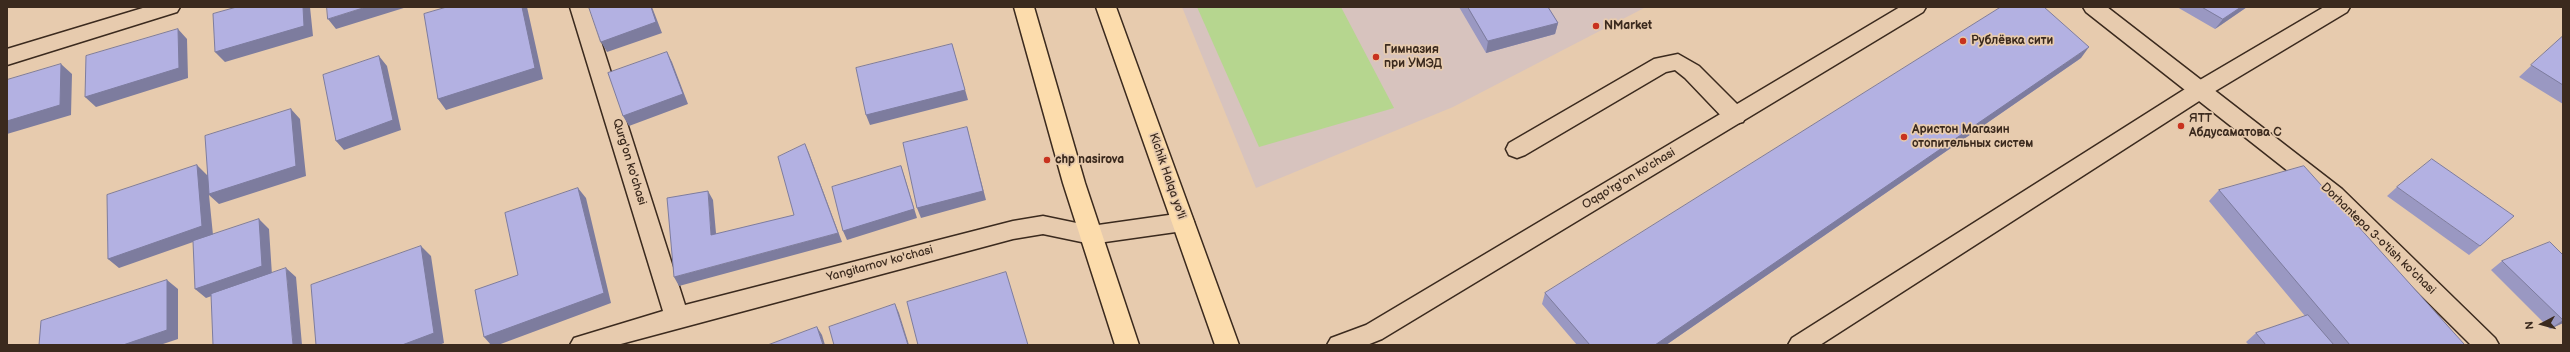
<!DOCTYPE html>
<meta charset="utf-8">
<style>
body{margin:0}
#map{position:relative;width:2570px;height:352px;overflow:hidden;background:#e7cbae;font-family:"Balsamiq Sans",sans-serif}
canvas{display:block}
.frame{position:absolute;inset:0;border:8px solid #3b2a1e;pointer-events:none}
.north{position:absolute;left:2522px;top:304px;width:40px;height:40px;-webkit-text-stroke:3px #e7cbae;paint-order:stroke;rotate:264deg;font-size:11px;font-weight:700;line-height:16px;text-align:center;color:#3b2a1e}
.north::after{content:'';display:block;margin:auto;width:14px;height:18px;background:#3b2a1e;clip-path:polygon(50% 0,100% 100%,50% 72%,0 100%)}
</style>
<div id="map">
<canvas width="2570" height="352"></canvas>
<div class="frame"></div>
<div class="north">N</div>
</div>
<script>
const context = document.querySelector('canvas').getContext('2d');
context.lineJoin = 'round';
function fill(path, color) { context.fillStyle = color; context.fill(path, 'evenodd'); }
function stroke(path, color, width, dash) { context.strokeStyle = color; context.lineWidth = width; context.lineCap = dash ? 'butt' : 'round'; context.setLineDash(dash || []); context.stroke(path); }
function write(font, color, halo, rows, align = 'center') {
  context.font = font + ' "Balsamiq Sans",sans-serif'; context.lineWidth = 3.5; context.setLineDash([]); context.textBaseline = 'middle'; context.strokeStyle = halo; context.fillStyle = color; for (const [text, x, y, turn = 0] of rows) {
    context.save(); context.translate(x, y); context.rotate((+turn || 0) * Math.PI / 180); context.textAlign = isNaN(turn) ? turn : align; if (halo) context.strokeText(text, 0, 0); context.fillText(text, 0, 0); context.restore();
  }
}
const built = new Path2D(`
 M1182,7H1646L1453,107L1256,188Z`);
const green = new Path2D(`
 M1197,7H1341L1394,108L1259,147Z`);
const lane = new Path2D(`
 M2324,7H2350L2347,12L2207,96L1820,345H1788L1792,338L2193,84Z
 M1678,54L1699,66L1743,110L1746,116L1743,122L1735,124L1727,122L1685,78L1675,70L1666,72L1525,155L1517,158L1509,155L1506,149L1509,143L1654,59Z`);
const street = new Path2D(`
 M146,7H180L177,12L7,65V49Z
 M570,7H590L685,305L1013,221L1043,216L1091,226L1183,213L1191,215L1194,222L1191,229L1183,231L1091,244L1043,234L1013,239L617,345H570L574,338L663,311Z
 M2083,7H2107L2342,189L2495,338L2499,345H2471L2326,201L2086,12Z`);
const secondary = new Path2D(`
 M1900,7H1926L1923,12L1382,339L1367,345H1327L1331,338L1366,325Z`);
const highway = new Path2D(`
 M1014,7H1034L1085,183L1139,345H1115L1063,183Z
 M1096,7H1116L1239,345H1215Z`);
const wall = new Path2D(`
 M1459,7H1548L1558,23L1555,34L1486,53Z
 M2177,7H2247L2215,29Z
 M2563,36V104L2519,77Z
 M2081,58L1666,345H1577L1542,304L1545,293Z
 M2397,187L2480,246L2469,255L2387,196Z
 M2219,190L2464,344L2463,345H2249L2246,342L2256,333L2305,316L2209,201Z
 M2563,255V323L2550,329L2491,270L2502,261Z`);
const shadedWall = new Path2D(`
 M303,7H310L313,36L225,62L215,52Z
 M366,7H407L336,29L328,19Z
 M522,7H527L543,79L446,110L438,99Z
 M651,7H652L662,33L607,52L601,42Z
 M2241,7H2247L2215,29L2223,19Z
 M1558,23L1555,34L1486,53L1488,41Z
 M178,29L187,39L188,78L96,107L85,97Z
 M952,44L968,100L870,125L866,115Z
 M2089,47L2081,58L1666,345H1655Z
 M667,52L672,62L688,104L629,126L623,116Z
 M379,56L387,66L401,130L344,150L336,141Z
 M61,64L72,74L71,115L7,134V121Z
 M291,109L300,119L306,176L219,204L209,195L213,235L119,268L108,259L197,165L207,175Z
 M967,127L986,200L921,218L917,208Z
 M805,144L809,153L842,242L679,286L674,277L838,233Z
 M901,166L904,175L917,218L847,240L843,231Z
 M578,188L586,198L611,303L498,345H491L484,337Z
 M708,191L713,200L717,244L711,235Z
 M259,219L269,229L272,275L206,298L195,289Z
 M421,246L431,256L444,343L439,345H402Z
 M286,268L296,277L302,345H293Z
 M167,280L178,289V339L160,345H123Z
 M895,304L899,313L909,345H908Z
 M2563,320V323L2550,329Z
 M817,327L822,335L825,345H823Z`);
const building = new Path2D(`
 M237,7H303L304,26L215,52L213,14Z
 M327,7H366L328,19Z
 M447,7H522L535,68L438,99L424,14Z
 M589,7H651L656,22L601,42Z
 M1468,7H1548L1558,23L1488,41Z
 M2001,7H2044L2089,47L1655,345H1590L1545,293Z
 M2202,7H2241L2223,19Z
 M178,29L179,68L85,97L86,56Z
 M2563,36V85L2531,65Z
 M952,44L965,90L866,115L856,68Z
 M667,52L683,94L623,116L608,73Z
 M379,56L393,120L336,141L323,75Z
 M61,64L60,105L7,121V80Z
 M291,109L296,166L209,194L205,136Z
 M967,127L983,191L917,208L903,143Z
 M805,144L838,233L674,277L667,198L708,191L711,235L794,215L778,157Z
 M2432,159L2514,216L2480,246L2397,187Z
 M197,165L202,226L108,259L107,195Z
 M901,166L914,209L843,231L832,187Z
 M2304,166L2464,344L2461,345H2350L2219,190Z
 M578,188L604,293L484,337L475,290L518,275L505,213Z
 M259,219L262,266L195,289L193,241Z
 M2550,242L2563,255V320L2502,261Z
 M421,246L434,333L402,345H316L311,285Z
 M286,268L293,345H213L211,294Z
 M1006,272L1028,345H918L907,302Z
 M167,280V330L123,345H39L41,321Z
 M895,304L908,345H834L829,327Z
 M2308,315L2334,345H2266L2256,333Z
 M817,327L823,345H768Z`);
const markers = [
 [1596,26,4,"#c8321e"],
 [1963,41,4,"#c8321e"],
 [1376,57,4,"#c8321e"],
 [2181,126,4,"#c8321e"],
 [1904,137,4,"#c8321e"],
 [1047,160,4,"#c8321e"]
];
const poiNames = [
 ["NMarket",1604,26],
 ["Рублёвка сити",1971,41],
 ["Гимназия",1384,50],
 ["при УМЭД",1384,64],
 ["ЯТТ",2189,119],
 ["Абдусаматова С",2189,133],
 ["Аристон Магазин",1912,130],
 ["отопительных систем",1912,144],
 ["chp nasirova",1055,160]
];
const streetNames = [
 ["Qurg'on ko'chasi",629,162,73],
 ["Kichik Halqa yo'li",1167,176,71],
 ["Oqqo'rg'on ko'chasi",1629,179,-31],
 ["Dorhantepa 3-o'tish ko'chasi",2378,239,44],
 ["Yangitarnov ko'chasi",880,264,-15]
];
fill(built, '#d7c3be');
fill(green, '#b6d68f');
stroke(lane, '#3b2a1e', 3);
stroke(street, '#3b2a1e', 3);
stroke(secondary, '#3b2a1e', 3);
stroke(highway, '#3b2a1e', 3);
fill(lane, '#e7cbae');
fill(street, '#e7cbae');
fill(secondary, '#e7cbae');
fill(highway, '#fcdcac');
fill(wall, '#9a98c2');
fill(shadedWall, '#7d7c9e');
fill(building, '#b3b1e2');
stroke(building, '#7d7c9e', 1);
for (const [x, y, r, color] of markers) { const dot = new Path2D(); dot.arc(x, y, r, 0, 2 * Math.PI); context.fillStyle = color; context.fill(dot); stroke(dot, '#e7cbae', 1.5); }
write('bold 12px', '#3b2a1e', '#e7cbae', poiNames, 'left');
write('12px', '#3b2a1e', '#e7cbae', streetNames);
</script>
